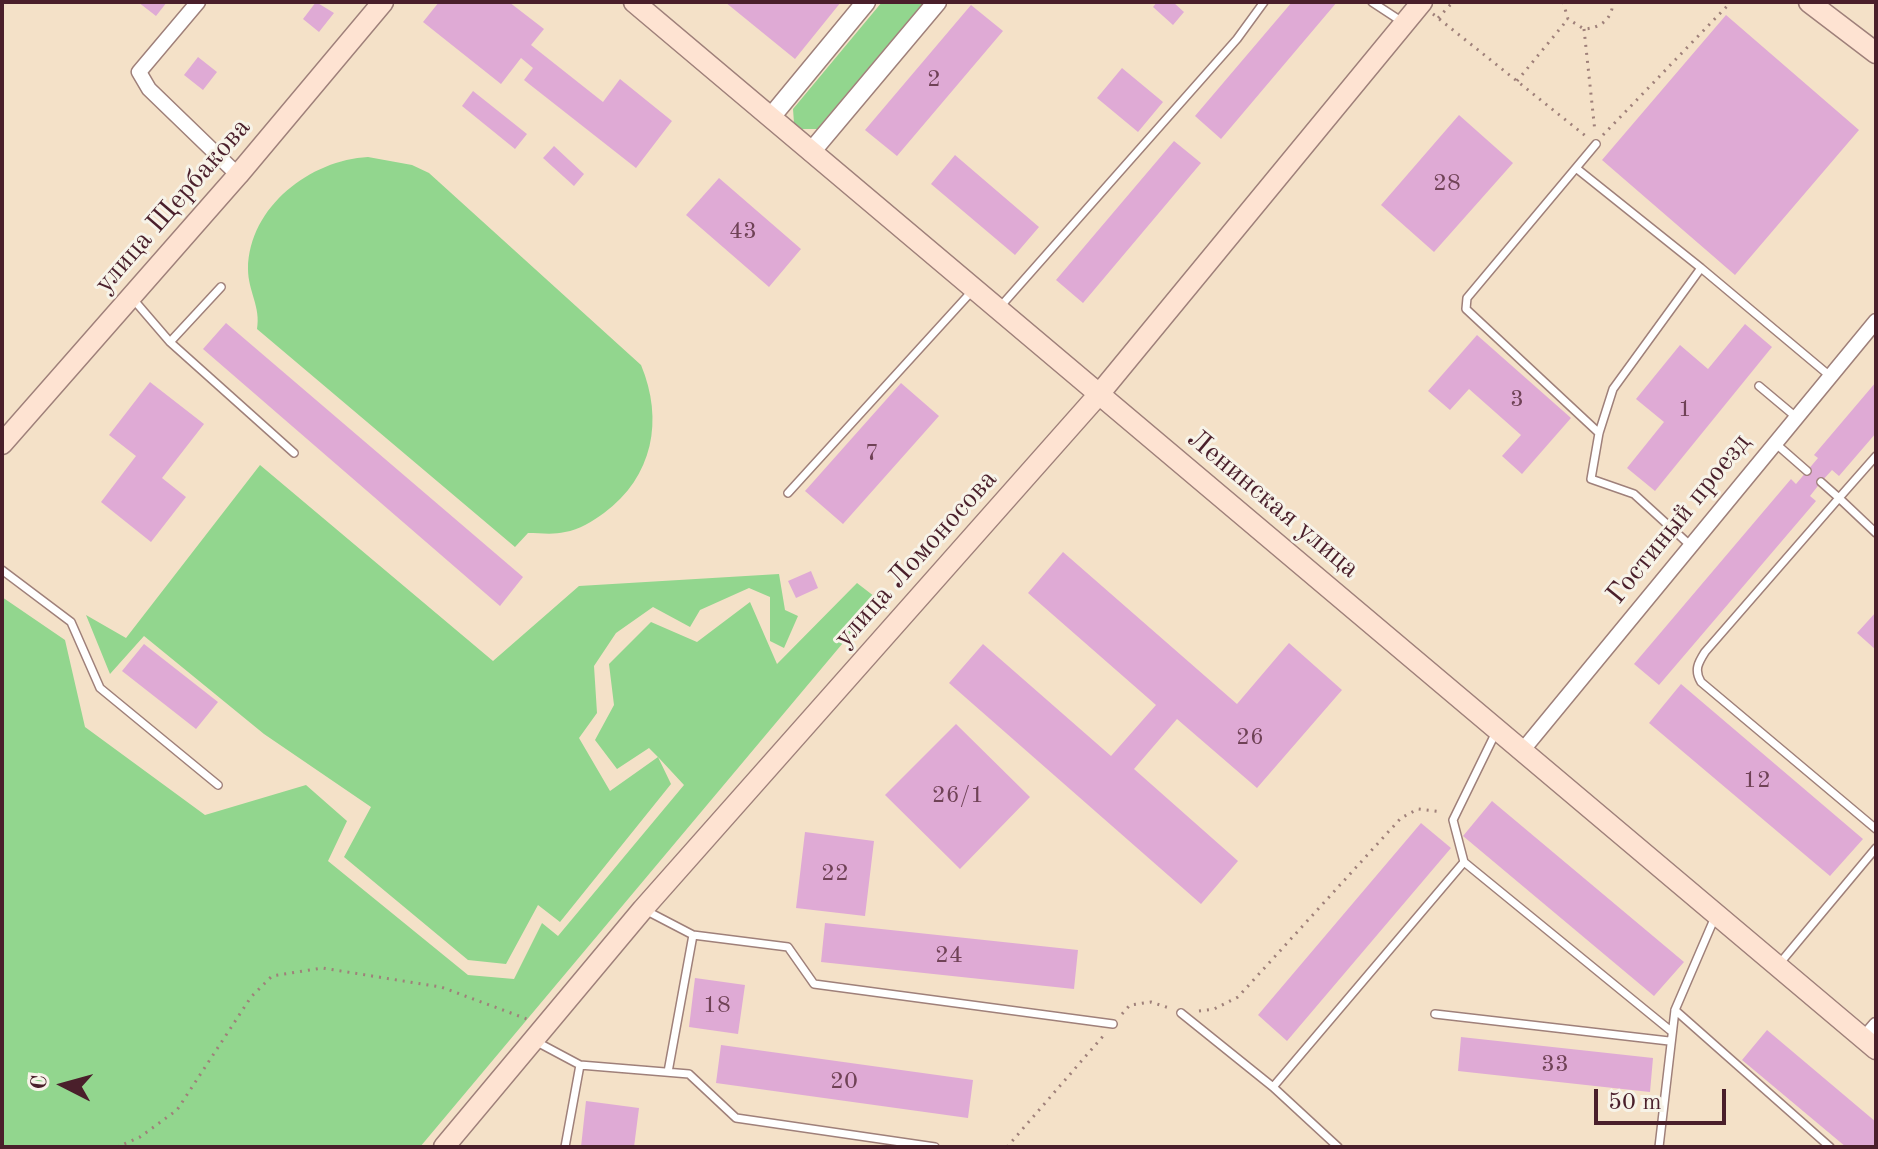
<!DOCTYPE html>
<meta charset="utf-8">
<style>
body{margin:0}
#map{position:relative;width:1878px;height:1149px;overflow:hidden;background:#f4e1c8;font-family:"Old Standard TT",serif}
canvas{display:block}
.frame{position:absolute;inset:0;border:4px solid #4a1f2b;pointer-events:none}
.north{position:absolute;left:24px;top:1045px;width:80px;height:80px;-webkit-text-stroke:6px #f7f3e8;paint-order:stroke;rotate:276deg;font-size:22px;font-weight:700;line-height:32px;text-align:center;color:#4a1f2b}
.north::after{content:'';display:block;margin:auto;width:28px;height:36px;background:#4a1f2b;clip-path:polygon(50% 0,100% 100%,50% 72%,0 100%)}
.scale{position:absolute;left:1594px;top:1089px;width:132px;height:36px;box-sizing:border-box;border:4px solid #4a1f2b;border-top:0;padding-left:10px;font-size:24px;line-height:28px;white-space:nowrap;color:#4a1f2b;-webkit-text-stroke:6px #f7f3e8;paint-order:stroke}
</style>
<div id="map">
<canvas width="1878" height="1149"></canvas>
<div class="frame"></div>
<div class="north">С</div>
<div class="scale">50 m</div>
</div>
<script>
const context = document.querySelector('canvas').getContext('2d');
context.lineJoin = 'round';
function fill(path, color) { context.fillStyle = color; context.fill(path, 'evenodd'); }
function stroke(path, color, width, dash) { context.strokeStyle = color; context.lineWidth = width; context.lineCap = dash ? 'butt' : 'round'; context.setLineDash(dash || []); context.stroke(path); }
function write(font, color, halo, rows, align = 'center') {
  context.font = font + ' "Old Standard TT",serif'; context.lineWidth = 6; context.setLineDash([]); context.textBaseline = 'middle'; context.strokeStyle = halo; context.fillStyle = color; for (const [text, x, y, turn = 0] of rows) {
    context.save(); context.translate(x, y); context.rotate((+turn || 0) * Math.PI / 180); context.textAlign = isNaN(turn) ? turn : align; if (halo) context.strokeText(text, 0, 0); context.fillText(text, 0, 0); context.restore();
  }
}
const green = new Path2D(`
 M882,2H924L817,129H802L794,123L793,109Z
 M368,157L412,165L429,173L641,365C664,420 653,477 604,513C593,521 579,530 565,532C553,535 540,533 528,533L515,547L257,329C261,307 248,291 248,269C249,206 311,160 368,157Z
 M260,465L493,661L579,586L779,574L785,610L798,616L784,648L770,641V597L749,588L700,610L690,627L653,607L616,633L594,666L597,713L579,738L610,791L658,757L649,748L617,769L595,740L614,705L609,664L651,622L697,642L750,602L777,664L857,583L879,600L420,1147H2V597L65,640L85,727L205,815L306,785L347,821L328,861L468,975L514,979L542,923L558,936L684,785L658,757L671,784L560,922L538,905L506,964L468,960L344,857L371,807L264,734L144,636L110,674L86,615L126,638Z`);
const building = new Path2D(`
 M138,2H167L156,16Z
 M316,2L334,13L319,32L303,19Z
 M439,2H509L544,29L531,45L603,102L620,79L672,121L636,168L524,80L533,68L521,58L501,84L423,22Z
 M725,2L791,4L841,2L795,59Z
 M1157,2H1173L1184,12L1173,25L1153,7Z
 M1292,2H1337L1221,139L1195,116Z
 M971,5L1003,31L897,156L865,130Z
 M1726,15L1859,130L1735,275L1602,160Z
 M198,57L217,72L203,90L184,75Z
 M1122,68L1163,102L1138,132L1097,98Z
 M473,91L527,134L515,149L462,106Z
 M1459,115L1513,163L1434,252L1381,205Z
 M1174,141L1201,163L1083,303L1056,280Z
 M554,146L584,174L574,186L543,158Z
 M955,155L1039,227L1015,255L931,184Z
 M719,178L801,249L769,287L686,215Z
 M226,323L523,577L500,606L203,349Z
 M1745,324L1772,347L1655,491L1627,468L1664,422L1636,399L1680,345L1708,369Z
 M1477,335L1571,418L1522,474L1502,456L1521,435L1469,389L1450,410L1428,391Z
 M150,382L204,424L162,478L186,497L151,542L101,502L136,456L109,435Z
 M1876,382V433L1839,476L1832,470L1821,482L1810,496L1816,501L1659,685L1634,664L1791,479L1796,484L1818,458L1814,455Z
 M901,383L939,416L843,524L805,491Z
 M1063,552L1237,704L1289,643L1342,690L1257,788L1177,719L1134,769L1238,861L1201,904L949,683L983,644L1111,756L1156,705L1028,593Z
 M811,571L818,588L796,598L788,581Z
 M1876,612V650L1857,633Z
 M144,644L218,702L196,729L122,671Z
 M1681,684L1863,839L1830,876L1649,723Z
 M956,724L1030,797L960,869L885,795Z
 M1492,801L1684,962L1654,996L1463,836Z
 M1421,823L1451,848L1287,1041L1258,1015Z
 M805,832L874,841L865,916L796,908Z
 M825,923L1078,950L1074,989L821,962Z
 M695,978L745,985L738,1034L689,1027Z
 M1767,1030L1876,1122V1147H1846L1742,1060Z
 M1461,1037L1653,1058L1650,1092L1458,1071Z
 M721,1045L973,1080L968,1118L716,1083Z
 M586,1101L639,1108L634,1147H581Z`);
const path = new Path2D(`
 M1563,2L1568,19L1584,29C1601,28 1612,19 1613,2
 M1433,14L1587,137
 M1438,18L1453,2
 M1584,29L1595,132
 M1517,81L1568,19
 M1603,135L1731,2
 M1199,1011L1214,1009L1238,997L1401,818L1418,809L1442,812
 M1122,1014L1130,1005L1151,1002L1169,1008
 M117,1147L140,1137L177,1110L251,997L272,976L322,968L441,987L527,1019
 M1007,1147L1104,1035`);
const service = new Path2D(`
 M1372,2L1404,23
 M1596,144L1467,298L1466,309L1599,433
 M1576,168L1701,268
 M133,299L170,342L294,453
 M1000,307L1237,39L1264,2
 M170,342L221,287
 M1759,386L1796,417
 M1775,443L1807,471
 M1876,456L1839,498L1876,533
 M1821,482L1839,498L1705,652C1698,663 1694,670 1701,682L1876,829
 M788,493L973,290
 M1691,546L1634,494L1591,479L1599,433L1613,389L1701,268L1830,376
 M2,570L71,622L100,688L218,785
 M1464,862L1453,820L1496,732
 M645,910L693,935L788,947L814,984L1113,1024
 M1780,963L1876,848
 M1675,1010L1830,1147
 M1181,1013L1273,1087L1338,1147
 M1435,1014L1669,1041
 M535,1041L580,1065L689,1074L736,1118L935,1147
 M668,1072L693,935
 M1273,1087L1464,862L1671,1031
 M565,1147L580,1065
 M1659,1147L1675,1010L1715,917`);
const minor = new Path2D(`
 M198,2L139,72L149,89L238,175
 M1522,751L1876,321
 M1864,1039L1876,1025`);
const tertiary = new Path2D(`
 M771,117L866,2
 M811,152L937,2`);
const secondary = new Path2D(`
 M634,2L1876,1049
 M1809,2L1876,53
 M2,444L238,175L383,2
 M444,1147L643,909L1100,393L1422,2`);
const numberNames = [
 ["2",934,80],
 ["28",1447,184],
 ["43",743,232],
 ["3",1517,400],
 ["1",1685,410],
 ["7",872,454],
 ["26",1250,738],
 ["12",1757,781],
 ["26/1",958,796],
 ["22",835,874],
 ["24",949,956],
 ["18",717,1006],
 ["33",1555,1065],
 ["20",844,1082]
];
const streetNames = [
 ["улица Щербакова",173,206,-49],
 ["Ленинская улица",1273,504,40],
 ["Гостиный проезд",1679,519,-51],
 ["улица Ломоносова",916,559,-48]
];
fill(green, '#92d68e');
fill(building, '#dfaad5');
stroke(service, '#9f807a', 10);
stroke(minor, '#9f807a', 17);
stroke(tertiary, '#9f807a', 21);
stroke(secondary, '#9f807a', 23);
stroke(path, '#9f807a', 3, [2, 6]);
stroke(service, '#fff', 7);
stroke(minor, '#fff', 14);
stroke(tertiary, '#fff', 18);
stroke(secondary, '#fee3d2', 20);
write('24px', '#6f4256', null, numberNames);
write('28px', '#4a1f2b', '#f7f3e8', streetNames);
</script>
